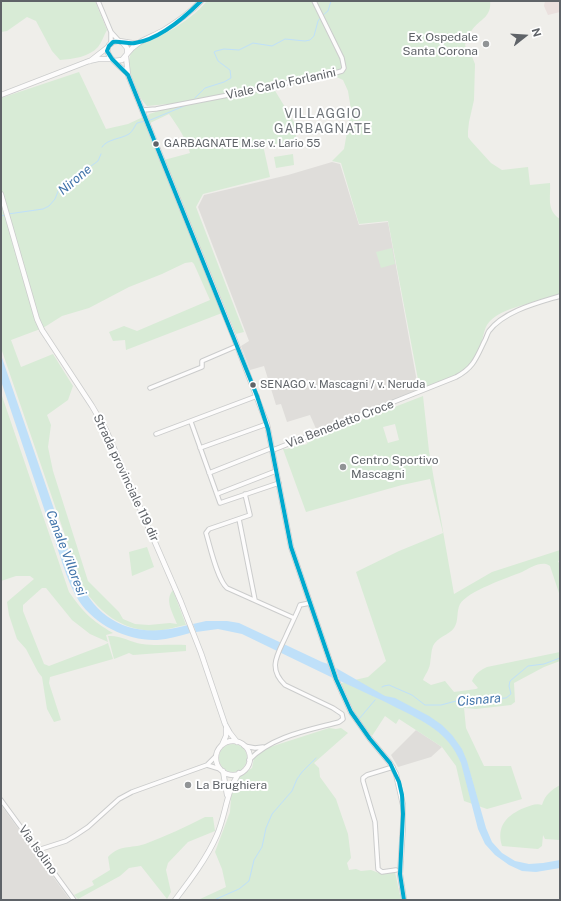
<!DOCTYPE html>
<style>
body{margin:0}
#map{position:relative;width:561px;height:901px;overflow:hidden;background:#efeeea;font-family:"Public Sans",sans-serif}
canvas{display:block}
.frame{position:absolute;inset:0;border:2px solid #5f6368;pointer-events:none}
.north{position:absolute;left:505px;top:16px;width:40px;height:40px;-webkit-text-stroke:3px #fff;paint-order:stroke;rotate:73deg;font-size:11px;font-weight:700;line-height:16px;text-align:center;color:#5f6368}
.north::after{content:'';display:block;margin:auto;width:14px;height:18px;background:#5f6368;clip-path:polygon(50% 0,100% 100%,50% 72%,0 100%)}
</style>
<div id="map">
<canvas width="561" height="901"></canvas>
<div class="frame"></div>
<div class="north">N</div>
</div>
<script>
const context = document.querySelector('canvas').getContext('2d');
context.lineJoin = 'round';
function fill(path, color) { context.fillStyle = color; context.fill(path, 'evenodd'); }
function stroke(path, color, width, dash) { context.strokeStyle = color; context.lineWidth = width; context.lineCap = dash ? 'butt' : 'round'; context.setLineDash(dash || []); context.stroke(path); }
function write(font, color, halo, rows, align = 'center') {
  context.font = font + ' "Public Sans",sans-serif'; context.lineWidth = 4; context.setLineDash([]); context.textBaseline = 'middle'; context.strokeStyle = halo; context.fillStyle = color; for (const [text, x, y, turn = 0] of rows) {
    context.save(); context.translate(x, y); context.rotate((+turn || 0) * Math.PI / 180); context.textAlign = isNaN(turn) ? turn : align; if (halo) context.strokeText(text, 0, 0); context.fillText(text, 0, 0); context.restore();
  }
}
const industrial = new Path2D(`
 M332,162L340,164L359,225L388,222L419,393L317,431L310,415L287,422L281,404L276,405L264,366L250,370L241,346L249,341L198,207L204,195L288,175Z
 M416,730L442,747L431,757L398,767L391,755Z
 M1,805L70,900H1Z`);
const medical = new Path2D(`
 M545,1H560V12L548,15L544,6Z`);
const green = new Path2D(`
 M1,1H95L107,30C104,35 102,42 98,47C89,57 73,59 60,60L52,51L36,21L27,17L7,31L1,32Z
 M207,1H490C492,17 480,19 472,30C469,34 467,40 465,45L467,51L471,54L475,64L474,100L469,122L468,131V137L471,141L491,163L502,170L528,167L530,185L550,183C551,197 546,210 560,219V297C541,301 498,307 487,325C482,334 481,354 474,362C465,374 435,383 420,390L388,221L359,224L341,163L332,161L344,149L351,110L348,91L343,80L328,73L276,85L274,89L297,127L295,142L263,145L270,177L203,194L196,207L244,332L236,334L177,192L164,160L190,153C186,138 178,127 169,114L150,123L148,116L149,114L169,108L168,104L147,106C140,99 137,91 134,82C117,45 146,44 171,30C183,23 198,12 207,1Z
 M79,72L106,129L128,124L143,117L148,132L222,313L126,350L125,340L113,341L109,332L124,326L137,331L210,300L194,264L192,262L185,263L162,274L129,287L89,308L62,316L43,328L11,340L21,367L53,354L73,386L68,400L47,415L51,425L48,447L53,471L88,581L119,612L123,619L135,624L149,625L170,623L177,624C173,613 164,600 173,590L186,625C175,627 164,631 152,631C120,629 101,613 83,588L1,348V98Z
 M293,154L294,165L276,168L274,157Z
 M392,248L395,264L381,268L376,252Z
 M1,393L69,592C84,613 91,620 113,633L106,635L108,642L90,634L72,620L46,588H42L23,605V611L44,664L49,666L104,645L108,643L113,659L50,677L49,683L61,720L54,722L47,709L42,677L38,672L26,649L17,639L9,615L7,602L34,579L30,576H16L1,581Z
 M423,396L429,451L454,594L492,572L560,550V560L558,561L560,565V596L550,566C542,560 530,568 522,572C507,578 468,591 460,604C456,612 459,621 454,628C449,635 437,637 433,646C431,651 431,658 430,664C429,670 425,675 423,680L431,685L445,681L454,692L476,689L478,688L472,681C475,674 480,670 487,667L560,652V661L544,667L514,683L515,702L511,705L476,709L464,708L466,728L484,766H511L522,799L487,809L464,801L456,766L442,747L399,719L396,724L385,716L372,736L357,718L341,683L368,677L386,661L356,572L399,551L443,533L430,479L402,485L306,512L283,449H287L301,443L304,445L307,444L308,441L336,430L342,429L348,425ZM395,424L399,440L388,443L383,427Z
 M147,547L154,567L132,576L129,552Z
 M108,636C120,635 130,642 142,644C156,646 172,644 186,645V651L133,655L129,653L114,659Z
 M329,728L336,729L341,728L348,733L314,763L319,768L320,777L336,799L339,808L348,834L351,858L347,863L349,870L356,869L361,871L371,870L379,873L395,872L401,900H198L226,887L222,869L215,852L230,812L231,798L235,783L240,776L252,768L254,758L262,751L270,747Z
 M219 758a14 14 0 1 1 28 0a14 14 0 1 1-28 0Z
 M560,785V840L545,839L543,835L542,846L538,849L502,846C496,826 507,815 524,808C530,806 536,803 542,805C545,795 551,790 560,785Z
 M205,817H213L215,831L188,842L168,863L166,870L171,892L167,899L141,866L129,868L120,876L78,899L74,895L94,885L92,881L110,870L108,857C120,844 130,849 145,844C166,836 186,827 205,817Z`);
const water = new Path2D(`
 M1,355L76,573C96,624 136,640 188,625L190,633C179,636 169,639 157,640C128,641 96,626 79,601C72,590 67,577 63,565L1,381Z
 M206,621H227L239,623L322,662L328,664L333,678L242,634L218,629L196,632L193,624Z
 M336,668L385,696L395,698L429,716L442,725L452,735L462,749L467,761L486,828L492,842L502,853L515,861L529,864L543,863L560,860V868L536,872L522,871L509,865L495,855L485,844L478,829L461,763C448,732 425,722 397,708C378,698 359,690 340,681Z`);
const stream = new Path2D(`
 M323,15L328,11L331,1
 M195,98L205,88L224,82L231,78L230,70L218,61L214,52L216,51L224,49L239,50L253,43L272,46L285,39L305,41L310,40L314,36L318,21L321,17
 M148,121L189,104
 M102,147C107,139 121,139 129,134C133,131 134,127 137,123L145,121
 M8,214L43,209L49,206L55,199L59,189L98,161L101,154
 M1,216L5,215
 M382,687L384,686L389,685L412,695L425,705H441L456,701L475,703L490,699L506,698L511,694L509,686L510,681L528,666L544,664L560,658
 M359,719L375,700
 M214,900L239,889L249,881L254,860L262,847L266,828L272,814L292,791L297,779L302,772L316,758`);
const minor = new Path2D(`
 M98,1L111,32L120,42
 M111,44V32
 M143,110L156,109L275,86L290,82L328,75L342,71L344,68L342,58L314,1
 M150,388L202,367V361L237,346
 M191,422L220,503L279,483
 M156,434L257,396
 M200,448L267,424
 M273,450L456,377C473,368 476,359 484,342C486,339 487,334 489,331C504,311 537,303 560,296
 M209,473L272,448
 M217,494L276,471
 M245,494L250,515L209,529L206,533C210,546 217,579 227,588L294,618
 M239,519L255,600
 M244,746L255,748L263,747
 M249,760C272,736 309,730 339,722L343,719L342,714L333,708L285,685C267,668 278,654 286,636C290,627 294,619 298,610L300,605L310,603
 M207,765L220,769
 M393,767L367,775L363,778V781L375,822L378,869L382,872L396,870
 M1,800L74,900
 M38,850L66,841L76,835L88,827L119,799L132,792L207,765L216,756`);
const tertiary = new Path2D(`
 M127,54C136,41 150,38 164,30C177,22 190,13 201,1
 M126,57L128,75L234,338L267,424L291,547L336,679L351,712L370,739L390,763L396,774L403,805V825L400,874L404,900
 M90,61L108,47
 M114,61L122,60L127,54V48L123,43
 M126,72C120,66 102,55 109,45C111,43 114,41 118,41C124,41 130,44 137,43
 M1,95L89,61L98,59H111
 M1,194L37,319L42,330L92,406L106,430L181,602L201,653L225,724L230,733L237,742
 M216 758a17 17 0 1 1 34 0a17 17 0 1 1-34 0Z
 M222,745L226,736V728
 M223,771L227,795
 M175,900C191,879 207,858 217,835C226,814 226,792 239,773`);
const bus1 = new Path2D(`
 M201,1C184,18 160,39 135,43C128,44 120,41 113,42L109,46L107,51L112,59L128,75L257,396L268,429L291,547L336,679L351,712L370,739L390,763L399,782L402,795L403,814L400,874L404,900`);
const markers = [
 [486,44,4,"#919496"],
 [156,144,3.5,"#5f6368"],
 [253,385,3.5,"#5f6368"],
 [343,467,4,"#919496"],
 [188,785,4,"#919496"]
];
const busNames = [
 ["GARBAGNATE M.se v. Lario 55",164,144],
 ["SENAGO v. Mascagni / v. Neruda",260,385]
];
const poiNames = [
 ["Ex Ospedale",478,37,"right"],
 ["Santa Corona",478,51,"right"],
 ["Centro Sportivo",351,460],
 ["Mascagni",351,474],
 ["La Brughiera",196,785]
];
const streetNames = [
 ["Viale Carlo Forlanini",281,84,-12],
 ["Via Benedetto Croce",340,424,-21],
 ["Strada provinciale 119 dir",126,478,65],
 ["Via Isolino",38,850,54]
];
const neighbourhoodNames = [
 ["VILLAGGIO",323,114],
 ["GARBAGNATE",323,129]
];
const waterNames = [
 ["Nirone",75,180,-40],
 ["Canale Villoresi",66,553,69],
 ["Cisnara",479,700,-5]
];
fill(industrial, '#dfddda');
fill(medical, '#eae0de');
fill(green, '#d8ebd6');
fill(water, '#bfe0f9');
stroke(stream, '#bfe0f9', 1);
stroke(minor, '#cbcccc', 5.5);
stroke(tertiary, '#cbcccc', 6);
stroke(minor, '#fdfcfc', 3.5);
stroke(tertiary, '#fdfcfc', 4.5);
stroke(bus1, '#00a9ce', 4);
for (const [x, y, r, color] of markers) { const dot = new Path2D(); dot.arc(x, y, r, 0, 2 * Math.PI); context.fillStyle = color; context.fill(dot); stroke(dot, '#fff', 1.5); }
write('11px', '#5f6368', '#fff', busNames, 'left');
write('12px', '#5f6368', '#fff', poiNames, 'left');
write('12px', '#5f6368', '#fff', streetNames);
context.letterSpacing = '1px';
write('13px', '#70757a', '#fff', neighbourhoodNames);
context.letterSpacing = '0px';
write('italic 13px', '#4174aa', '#fff', waterNames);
</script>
